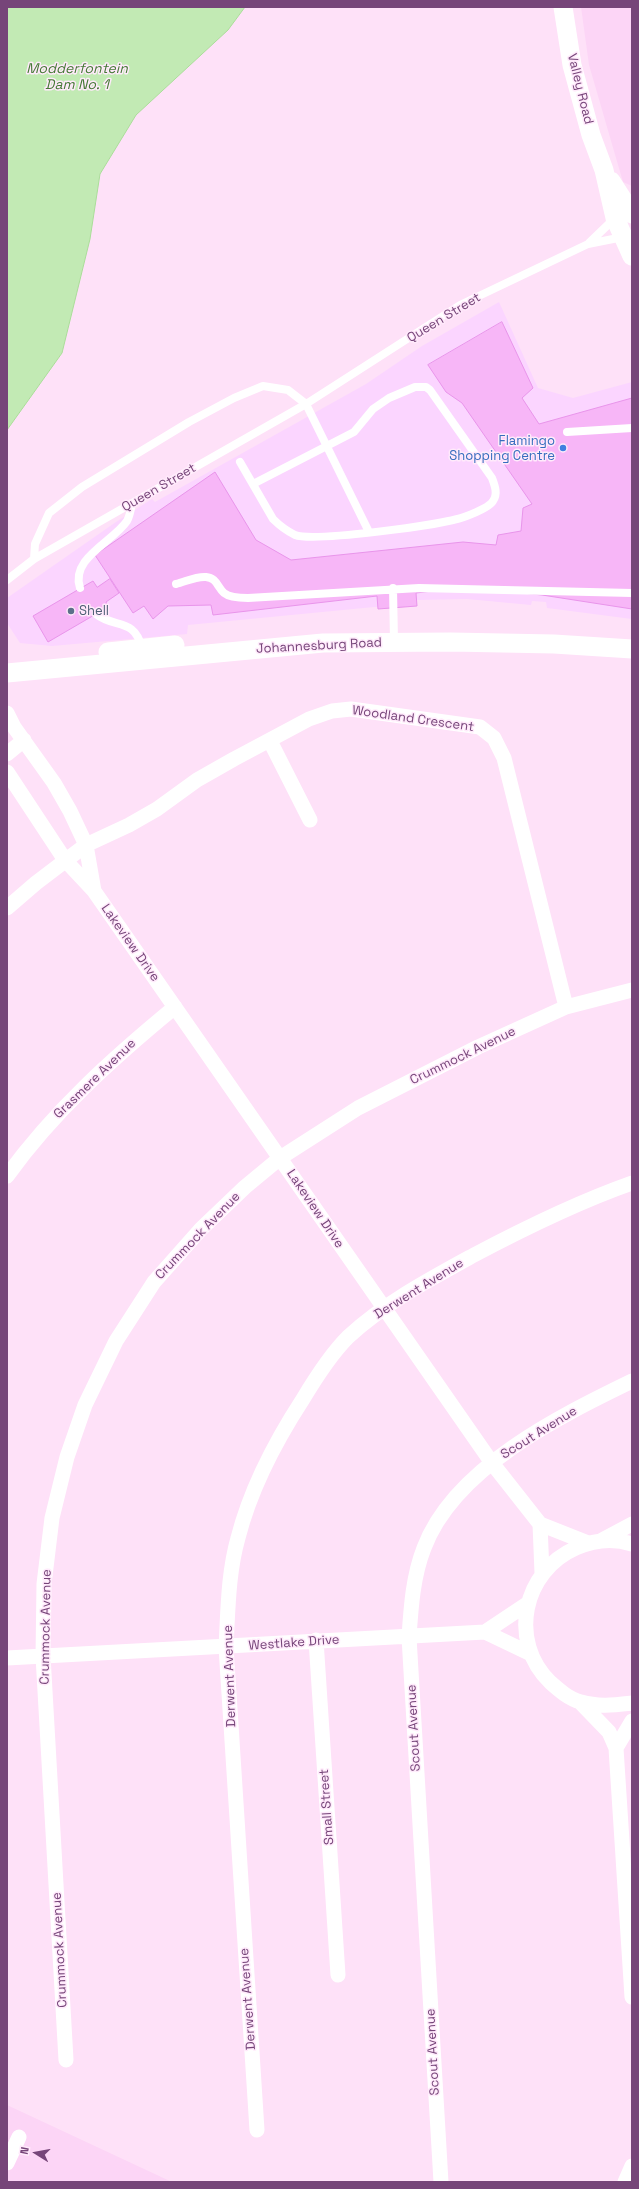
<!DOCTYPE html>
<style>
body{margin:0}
#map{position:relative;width:639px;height:2189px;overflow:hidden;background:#fee1f8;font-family:"Space Grotesk",sans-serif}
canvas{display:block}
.frame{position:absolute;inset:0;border:8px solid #764579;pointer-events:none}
.north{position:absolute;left:16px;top:2133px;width:40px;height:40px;-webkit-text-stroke:3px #ffeafb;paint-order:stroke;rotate:281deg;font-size:11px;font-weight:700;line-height:16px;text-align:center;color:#764579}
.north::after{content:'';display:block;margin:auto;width:14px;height:18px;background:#764579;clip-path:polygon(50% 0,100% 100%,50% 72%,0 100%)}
</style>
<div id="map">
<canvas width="639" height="2189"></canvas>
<div class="frame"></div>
<div class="north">N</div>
</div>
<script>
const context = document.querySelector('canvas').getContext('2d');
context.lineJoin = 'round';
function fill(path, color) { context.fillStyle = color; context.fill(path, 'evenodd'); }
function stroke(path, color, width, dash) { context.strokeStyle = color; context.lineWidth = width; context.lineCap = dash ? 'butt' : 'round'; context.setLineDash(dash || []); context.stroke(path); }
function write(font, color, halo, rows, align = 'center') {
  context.font = font + ' "Space Grotesk",sans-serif'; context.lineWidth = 3; context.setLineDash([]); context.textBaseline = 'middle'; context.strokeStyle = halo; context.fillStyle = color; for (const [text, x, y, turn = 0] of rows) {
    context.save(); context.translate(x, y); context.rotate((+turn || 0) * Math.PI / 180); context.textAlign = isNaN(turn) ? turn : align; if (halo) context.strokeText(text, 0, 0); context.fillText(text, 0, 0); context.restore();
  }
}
const residential = new Path2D(`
 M581,7H632V186L623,182L589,65Z
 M7,2105L172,2182H7Z`);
const commercial = new Path2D(`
 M499,302L538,388L573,398L632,382V619L547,608L546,602L532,601L531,605L467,599L417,600V606L378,609L377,607H374L188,625L187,634L52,646L20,643L7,623V598L116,522L152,499L155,502L366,384L422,346Z`);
const water = new Path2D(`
 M7,7H245L228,30L136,115L100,174L90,239L62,353L7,430Z`);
const building = new Path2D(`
 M502,322L533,388L522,398L539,424L632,398V609L542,595L464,587L416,593L417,606L378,609L377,596L213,615L211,605L168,606L153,619L144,606L133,613L95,555L215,472L256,540L291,560L463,542L496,545L498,535L521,531L523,508L532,504L462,403L446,392L428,365Z
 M110,579L119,593L106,602L108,607L48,642L33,616L93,581L97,587Z`);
const service = new Path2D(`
 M589,243L615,218
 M567,432L632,428
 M240,462L273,519C279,525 287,531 295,535C314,542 442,525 464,517C472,514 489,508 493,501C498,494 495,486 492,478L430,390L426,387H415L389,398L373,409L354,432L253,484
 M34,559L35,544L49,513L82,487L189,422L234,398L263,386L288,390L306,404L369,532
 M7,580L34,559L306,404L460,305L588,244L623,237
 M176,584C185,582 196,576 206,577C217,578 217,587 224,593C230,598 241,598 248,598L419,588L632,593
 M80,588C70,558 113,542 127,521C130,516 131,509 132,503
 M393,588L394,642
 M96,614C115,629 134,617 142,648`);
const minor = new Path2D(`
 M7,713L14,727L54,783L70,811L86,845L94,891
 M270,741L310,820
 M7,754L24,740
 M7,772L65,860L94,891L492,1463L540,1524L588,1543
 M7,908L36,883L86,845L129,825L157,809L197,780L234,759L309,719L332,711L351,709L480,727L494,738L504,758L566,1007
 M7,1176C54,1111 113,1058 175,1007
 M540,1524L542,1573
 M602,1540L632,1524
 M632,1544C613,1538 594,1540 576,1548C523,1571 508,1641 550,1682C559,1690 569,1699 581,1702C598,1707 614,1705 632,1703
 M485,1632L527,1604
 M316,1640L338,1975
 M7,1658L485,1632L531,1654
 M580,1702L609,1732L616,1748L632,1997
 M616,1748L632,1721
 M66,2060L43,1656L44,1584L52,1518L67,1457L85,1405L116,1341L154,1282L201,1229L245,1187L280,1158L358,1108L478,1047L566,1007L632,990
 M257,2130L226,1647C228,1611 228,1573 238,1538C251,1487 275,1442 303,1399C315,1379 332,1353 348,1337C385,1303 430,1279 474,1255C525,1228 578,1202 632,1183
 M7,2163L19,2137
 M441,2182L409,1637C411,1607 413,1576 424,1548C454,1468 560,1416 632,1381
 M625,2182L632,2166`);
const tertiary = new Path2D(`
 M563,7L572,65L591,135L604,170L615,218L632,256
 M611,181L632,214
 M108,652L175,645
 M7,673L323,643L451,642L554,644L632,649`);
const markers = [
 [563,448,4,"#3f7fe0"],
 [71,611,4,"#5c6f8a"]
];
const streetNames = [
 ["Valley Road",580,89,76],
 ["Queen Street",444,318,-31],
 ["Queen Street",159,488,-30],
 ["Johannesburg Road",319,646,-3],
 ["Woodland Crescent",413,719,8],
 ["Lakeview Drive",130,943,55],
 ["Crummock Avenue",463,1056,-26],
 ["Grasmere Avenue",95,1079,-44],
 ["Lakeview Drive",315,1209,56],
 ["Crummock Avenue",198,1236,-46],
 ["Derwent Avenue",419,1289,-32],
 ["Scout Avenue",539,1433,-32],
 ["Crummock Avenue",46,1627,-89],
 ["Westlake Drive",294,1643,-4],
 ["Derwent Avenue",230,1676,-92],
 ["Scout Avenue",414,1728,-93],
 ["Small Street",327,1807,-94],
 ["Crummock Avenue",60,1950,-93],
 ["Derwent Avenue",248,1999,-94],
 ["Scout Avenue",433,2052,-93]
];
const shopNames = [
 ["Flamingo",555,441],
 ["Shopping Centre",555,456]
];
const serviceNames = [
 ["Shell",79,611]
];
const waterNames = [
 ["Modderfontein",77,69],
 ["Dam No. 1",77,85]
];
fill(residential, '#fcd5f6');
fill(commercial, '#fbd5ff');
fill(water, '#c2eab4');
stroke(water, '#ad9', 1);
fill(building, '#f7b6f7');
stroke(building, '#e995eb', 1);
stroke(service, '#fff', 8);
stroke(minor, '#fff', 15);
stroke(tertiary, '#fff', 19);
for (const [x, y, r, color] of markers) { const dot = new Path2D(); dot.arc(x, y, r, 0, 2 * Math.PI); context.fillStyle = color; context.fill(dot); stroke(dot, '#ffeafb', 1.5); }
write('13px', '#764579', '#ffeafb', streetNames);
write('13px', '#366cbe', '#ffeafb', shopNames, 'right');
write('13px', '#4e5e75', '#ffeafb', serviceNames, 'left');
write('italic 14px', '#457935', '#ffeafb', waterNames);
</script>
